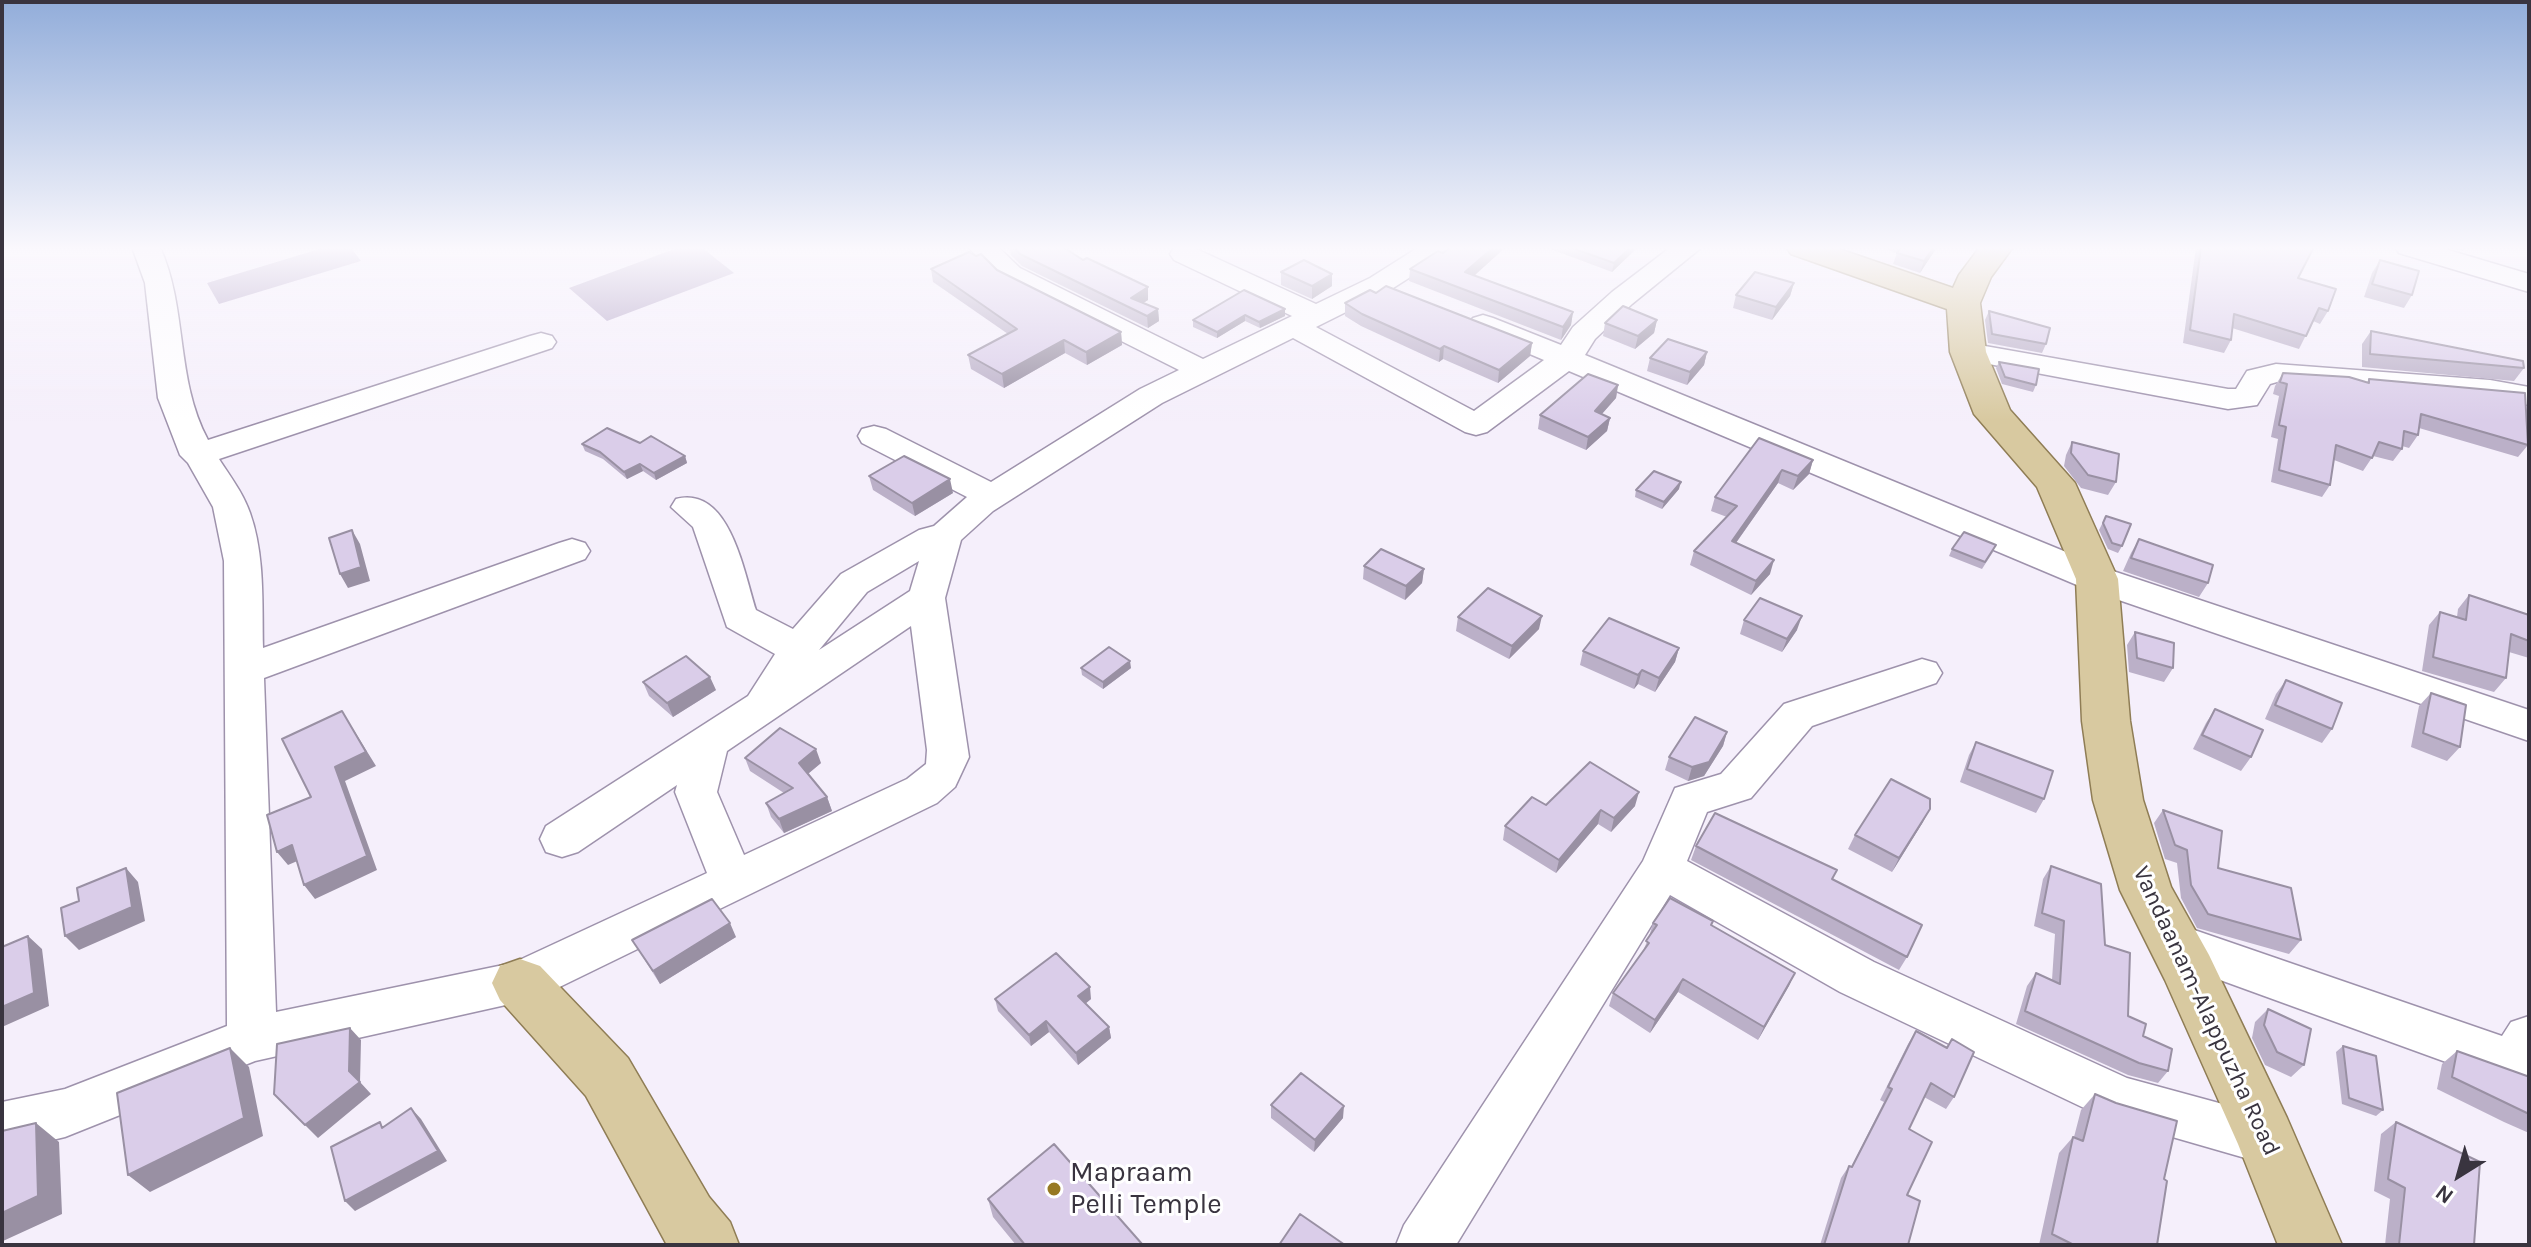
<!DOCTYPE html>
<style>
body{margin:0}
#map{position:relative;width:2531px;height:1247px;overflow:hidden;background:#f5effb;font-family:Karla,sans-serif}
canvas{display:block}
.frame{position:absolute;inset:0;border:4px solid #39343f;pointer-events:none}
.north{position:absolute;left:2419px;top:1135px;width:80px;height:80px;-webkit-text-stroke:6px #fff;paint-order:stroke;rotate:217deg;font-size:22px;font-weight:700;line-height:32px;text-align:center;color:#39343f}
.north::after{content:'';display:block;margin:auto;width:28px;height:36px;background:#39343f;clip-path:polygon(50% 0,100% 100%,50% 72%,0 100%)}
</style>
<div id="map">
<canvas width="2531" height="1247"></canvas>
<div class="frame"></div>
<div class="north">N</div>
</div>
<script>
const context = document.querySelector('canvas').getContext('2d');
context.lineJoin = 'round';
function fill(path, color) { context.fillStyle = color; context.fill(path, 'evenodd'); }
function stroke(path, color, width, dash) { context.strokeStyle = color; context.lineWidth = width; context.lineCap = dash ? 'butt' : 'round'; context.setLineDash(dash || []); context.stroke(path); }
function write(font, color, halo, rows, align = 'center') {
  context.font = font + ' Karla,sans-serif'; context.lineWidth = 6; context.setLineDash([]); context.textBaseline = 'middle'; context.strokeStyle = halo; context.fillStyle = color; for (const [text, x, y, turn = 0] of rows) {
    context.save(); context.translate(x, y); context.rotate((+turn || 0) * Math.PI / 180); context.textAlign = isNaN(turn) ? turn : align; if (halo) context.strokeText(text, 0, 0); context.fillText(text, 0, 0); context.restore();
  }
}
const water = new Path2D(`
 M326,247H350L361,261L219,304L207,283Z
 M680,247H701L734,273L607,321L569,288Z`);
const minor = new Path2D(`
 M132,247H160C188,309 175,379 208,440L530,336L541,333L552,336L556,342L552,348L219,459C230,476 243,493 250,513C265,555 262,604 263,648L559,543L572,539L585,543L590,551L585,559L264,678L276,1012L513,963L707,873L675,792L677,785L578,852L562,857L546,852L540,839L546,826L748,696L775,654L727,627L693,527L671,507L676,499C730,485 744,573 756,610L793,629L841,574L919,530L934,526L967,497L862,443L858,436L862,429L874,426L886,429L991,482L1140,389L1179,370L1000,280L968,247H998L1020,268L1203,359L1292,316L1174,260L1170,254L1174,248H1194L1316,304L1370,278L1419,247H1452L1448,253L1390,290L1316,327L1474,411L1544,360L1473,330L1468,324L1473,318L1483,315L1493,318L1561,345L1573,327L1612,292L1671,247H1702L1632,304L1595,339L1585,355L2110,570L2529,710V741L2084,588L1569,371L1487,432L1476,435L1465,432L1293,338L1162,403L993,511L961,540L945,598L969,757L955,787L937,803L537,998L255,1061L65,1137L2,1152V1102L65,1089L227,1026L224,561L213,507L188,463L180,455L158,398L145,283ZM919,561L910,591L819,650L867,592ZM911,626L927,750L926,764L907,779L744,855L717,792L727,751Z
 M2395,247H2438L2529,274V292L2399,253Z
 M1968,343L2228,389H2236L2247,371L2276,364L2490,380L2529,387V405L2490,398L2277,382L2270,384L2257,405L2228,409L1957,358L1953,352L1957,346Z
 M1922,659L1936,663L1942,673L1936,683L1812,726L1751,798L1707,812L1687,861L1874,962L2127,1078L2285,1121L2292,1139L2285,1157L2266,1164L2103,1117L1840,992L1670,895L1456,1245H1396L1404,1225L1643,861L1675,788L1721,774L1784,704Z
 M2174,923L2502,1036L2511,1022L2529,1016V1080L2512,1086L2157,957L2151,943L2157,929Z`);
const major = new Path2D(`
 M1786,247H1833L1953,288L1959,275L1980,247H2013L1991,277L1980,303L1986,352L2010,410L2075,483L2118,579L2130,721L2143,800L2171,887L2209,955L2287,1118L2342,1245H2278L2238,1144L2165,980L2120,890L2093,800L2082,721L2076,579L2037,487L1974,414L1950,352L1947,309L1791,254Z
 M520,959L540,966L628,1058L709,1197L730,1222L739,1245H667L586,1096L500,1000L492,983L500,966Z`);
const wall = new Path2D(`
 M1010,247H1063L1148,300L1143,303L1158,309L1159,321L1148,328L1022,266L1011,255Z
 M1545,247H1638L1612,272Z
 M1880,247H1937L1920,273L1893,264L1897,253Z
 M2196,247H2314L2298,278L2328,311L2320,324L2313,321L2299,349L2232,328L2231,340L2224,353L2183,343Z
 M2445,247H2466L2463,251Z
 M2380,260L2412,295L2404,308L2364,297L2372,273Z
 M931,269L997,270L1121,332L1122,345L1087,365L1065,353L1004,388L971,369L968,355L1008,334L933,282Z
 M1410,269L1474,276L1573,312L1571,325L1561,340L1409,281Z
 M1281,272L1332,274V286L1312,299L1281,285Z
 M1794,283L1790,296L1772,320L1733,308L1736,295Z
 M1376,293L1532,343L1530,356L1498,383L1443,359L1439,362L1361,326L1345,316V303Z
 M1285,309V316L1260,328L1245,321L1217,338L1193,327V320Z
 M1989,311L2046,344L2042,353L1988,343L1985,320Z
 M1657,320L1654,333L1635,349L1603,336L1605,323Z
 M2371,331L2524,368L2514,381L2362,367V344Z
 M1707,352L1704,365L1687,385L1647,371L1650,358Z
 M1999,362L2036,385L2033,392L2002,384L1996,368Z
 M2283,373L2367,382L2369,379L2528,445L2518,457L2419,428L2418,435L2409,448L2402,446V449L2393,461L2373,456L2363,471L2334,460L2330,485L2322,497L2271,482L2278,439L2271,437L2279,396L2273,394L2275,386Z
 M1618,385L1616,398L1602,414L1610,418L1607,431L1586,450L1538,429L1540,415Z
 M1759,438L1813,460L1809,474L1793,490L1778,483L1736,543L1770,574L1751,595L1690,565L1694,551L1727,517L1711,511L1715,497Z
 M2072,442L2116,482L2108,495L2081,488L2064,466L2066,455Z
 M640,443L685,456L687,463L656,480L643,471L627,479L603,459L585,451L582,444Z
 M869,476L953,493L915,516L873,490Z
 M1679,489L1662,509L1635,497L1636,490Z
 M2106,516L2122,546L2118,553L2108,549L2099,530Z
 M2139,539L2208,583L2199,597L2123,571L2131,553Z
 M1952,549L1993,552L1982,569L1949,556Z
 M1364,566L1424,569L1422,583L1405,600L1363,579Z
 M2469,595L2529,615V658L2509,652L2506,678L2494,692L2422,671L2429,625L2440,612L2457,617L2458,609Z
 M1458,617L1539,629L1509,659L1456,631Z
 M1744,620L1797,630L1782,652L1740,634Z
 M2135,632L2173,668L2164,682L2129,672L2127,645Z
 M1679,648L1675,662L1655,692L1638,684L1634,689L1580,665L1583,651Z
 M1081,668H1131L1103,689L1082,675Z
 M2286,680L2332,729L2322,743L2265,719L2276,694Z
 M643,682L716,690L673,717L649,696Z
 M2431,693L2460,747L2447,761L2411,747L2419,706Z
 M2215,709L2251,757L2241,771L2193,749L2206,723Z
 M1727,732L1723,746L1704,776L1688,781L1665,770L1669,757Z
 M1976,742L2044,799L2036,813L1960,782L1969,755Z
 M745,758L821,763L808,774L827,797L832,811L784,833L771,817L766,803L784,793L750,771Z
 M1546,805L1635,806L1611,832L1598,824L1556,873L1503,840L1505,826Z
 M2163,810L2218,868L2301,940L2289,954L2197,928L2181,898L2177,863L2165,859L2154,823Z
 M1923,822L1892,872L1848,849L1855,835Z
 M1696,846L1907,957L1899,970L1691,860Z
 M2051,866L2105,945L2128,1016L2168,1071L2158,1083L2128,1075L2016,1024L2027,986L2036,973L2052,980L2055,934L2034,926L2043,879Z
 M1713,921L1711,926L1795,973L1758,1040L1678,992L1650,1033L1609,1006L1613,993L1643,951L1649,937L1653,923Z
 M736,937L660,984L632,940Z
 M995,999H1091L1085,1004L1109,1027L1111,1038L1078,1065L1049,1032L1031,1046L998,1011Z
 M2268,1009L2304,1065L2291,1077L2265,1065L2252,1038L2255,1022Z
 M1916,1031L1946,1048L1952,1039L1954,1097L1946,1109L1924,1097L1909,1129L1907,1195L1908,1245H1820L1841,1178L1849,1166L1851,1167L1884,1102L1880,1100L1908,1044Z
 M2343,1046L2383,1110L2376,1116L2342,1104L2336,1052Z
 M2457,1051L2527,1076H2529V1133L2504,1122L2437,1089L2442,1064Z
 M2095,1094L2164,1179L2157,1245H2039L2059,1153L2073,1137H2074L2081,1110Z
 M1271,1105L1343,1118L1314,1152L1271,1118Z
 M2396,1122L2474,1245H2385L2390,1199L2374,1191L2381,1134Z
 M988,1199L1142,1245H1016L993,1217Z`);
const shadedWall = new Path2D(`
 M1494,247H1506L1464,285L1465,272Z
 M1631,247H1638L1612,272L1614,263Z
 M1934,247H1937L1920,273L1924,261Z
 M1332,274V286L1312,299V286Z
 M1794,283L1790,296L1772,320L1776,307Z
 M1148,287V300L1132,310L1131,298Z
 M1158,309L1159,321L1148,328L1147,316Z
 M1285,309V316L1260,328L1259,322Z
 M1573,312L1571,325L1561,340L1563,327Z
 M1245,315V321L1217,338V332Z
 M1657,320L1654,333L1635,349L1638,336Z
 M1121,332L1122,345L1087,365L1086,352Z
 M1064,340L1065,353L1004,388L1002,374Z
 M1532,343L1530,356L1498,383L1499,370Z
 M1444,346L1443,359L1439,362L1440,349Z
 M1707,352L1704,365L1687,385L1690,372Z
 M1618,385L1616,398L1592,425L1595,411Z
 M1610,418L1607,431L1586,450L1588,437Z
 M685,456L687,463L656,480L654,473Z
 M1813,460L1809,474L1793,490L1798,476Z
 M640,464L643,471L627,479L624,472Z
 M1782,470L1778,483L1728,554L1732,541Z
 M950,479L953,493L915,516L912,503Z
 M1681,482L1679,489L1662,509L1664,502Z
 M352,530L360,544L370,581L348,588L340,574Z
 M1774,560L1770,574L1751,595L1756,581Z
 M1424,569L1422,583L1405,600L1406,586Z
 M1542,616L1539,629L1509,659L1512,646Z
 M1802,616L1797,630L1782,652L1787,639Z
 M1679,648L1675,662L1655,692L1659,678Z
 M1130,661L1131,668L1103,689V682Z
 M1642,670L1638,684L1634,689L1638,675Z
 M710,677L716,690L673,717L667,703Z
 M342,711L376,766L345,781L377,870L315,899L304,885L335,767Z
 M1727,732L1723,746L1704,776L1688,781L1692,767Z
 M816,749L821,763L804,777L799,763Z
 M1639,792L1635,806L1611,832L1614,818Z
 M827,797L832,811L784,833L779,819Z
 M1930,809L1923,822L1892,872L1899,858Z
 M1601,810L1598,824L1556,873L1559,860Z
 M292,845L302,859L288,865L277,852Z
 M126,868L138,882L145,921L79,950L65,936Z
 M730,923L736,937L660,984L653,971Z
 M28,936L42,949L49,1006L2,1027V1007Z
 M1795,973L1789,986L1758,1040L1764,1027Z
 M1683,979L1678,992L1650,1033L1655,1020Z
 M1090,987L1091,999L1080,1008L1078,996Z
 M1046,1021L1049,1032L1031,1046L1029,1035Z
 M1109,1027L1111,1038L1078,1065L1076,1053Z
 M350,1028L361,1040L360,1082L371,1094L318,1138L305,1125L349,1071Z
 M230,1048L249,1067L263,1136L150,1192L128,1175Z
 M1344,1106L1343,1118L1314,1152L1315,1140Z
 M411,1108L421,1119L447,1161L355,1211L345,1201Z
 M36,1123L59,1142L62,1214L3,1241V1245H2V1213Z`);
const building = new Path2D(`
 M1013,247H1063L1083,260L1087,258L1148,287L1131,298L1158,309L1147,316L1020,254Z
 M1450,247H1494L1465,272L1573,312L1563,327L1410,269L1438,251L1443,253Z
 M1569,247H1631L1614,263Z
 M1901,247H1934L1924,261L1897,253Z
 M2201,247H2314L2298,278L2336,289L2328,311L2319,308L2306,336L2234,314L2231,340L2190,330Z
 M969,252L976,256L981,254L997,270L1121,332L1086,352L1064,340L1002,374L968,355L1017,329L931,269Z
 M1304,260L1332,274L1312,286L1281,272Z
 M2380,260L2419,271L2412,295L2372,284Z
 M1755,272L1794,283L1776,307L1736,295Z
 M1386,286L1532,343L1499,370L1444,346L1440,349L1362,314L1345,303L1370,290L1376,293Z
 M1244,290L1285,309L1259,322L1245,315L1217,332L1193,320Z
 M1623,306L1657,320L1638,336L1605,323Z
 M1989,311L2050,328L2046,344L1992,334Z
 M2371,331L2523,361L2524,368L2370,354Z
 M1668,339L1707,352L1690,372L1650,358Z
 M1999,362L2039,369L2036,385L2005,377Z
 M2283,373L2349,377L2369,383V379L2525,393L2528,445L2421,414L2418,435L2404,431L2402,449L2379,442L2372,458L2336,445L2330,485L2279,470L2286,427L2279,425L2287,384L2280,382Z
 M1588,374L1618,385L1595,411L1610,418L1588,437L1540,415Z
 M607,428L640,443L651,436L685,456L654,473L640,464L624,472L600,452L582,444Z
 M1759,438L1813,460L1798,476L1782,470L1732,541L1774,560L1756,581L1694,551L1737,506L1715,497Z
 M2072,442L2119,454L2116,482L2088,475L2071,453Z
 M904,456L950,479L912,503L869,476Z
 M1654,471L1681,482L1664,502L1636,490Z
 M2106,516L2131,524L2122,546L2112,543L2103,523Z
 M352,530L361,567L340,574L329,538Z
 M1964,532L1996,545L1985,562L1952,549Z
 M2139,539L2213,565L2208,583L2131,558Z
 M1381,549L1424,569L1406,586L1364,566Z
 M1488,588L1542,616L1512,646L1458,617Z
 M2469,595L2529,615V641L2511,634L2506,678L2433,657L2440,612L2466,620Z
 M1760,598L1802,616L1787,639L1744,620Z
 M1609,618L1679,648L1659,678L1642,670L1638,675L1583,651Z
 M2135,632L2174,643L2173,668L2137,658Z
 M1109,647L1130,661L1103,682L1081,668Z
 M686,656L710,677L667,703L643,682Z
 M2286,680L2342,703L2332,729L2275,705Z
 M2431,693L2466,705L2460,747L2423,733Z
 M2215,709L2263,730L2251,757L2202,735Z
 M342,711L366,752L335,767L367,856L304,885L292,845L277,852L267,815L311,797L282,739Z
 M1695,717L1727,732L1709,762L1692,767L1669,757Z
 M780,728L816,749L799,763L827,797L779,819L766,803L793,788L745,758Z
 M1976,742L2053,771L2044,799L1967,769Z
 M1590,762L1639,792L1614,818L1601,810L1559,860L1505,826L1532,797L1546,805Z
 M1891,779L1930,799V809L1899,858L1855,835Z
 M2163,810L2222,831L2218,868L2291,888L2301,940L2208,914L2191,885L2187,850L2175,845Z
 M1715,813L1837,870L1832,879L1922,925L1907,957L1696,846Z
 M2051,866L2101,884L2105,945L2130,953L2128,1016L2146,1024L2143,1036L2172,1049L2168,1071L2139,1063L2025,1011L2036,973L2060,984L2064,921L2042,913Z
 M126,868L132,907L65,936L61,908L79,901L77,888Z
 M1670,898L1713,921L1711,925L1795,973L1764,1027L1683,979L1655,1020L1613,993L1649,943L1646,941L1657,925L1653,923Z
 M712,899L730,923L653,971L632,940Z
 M28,936L34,993L2,1007V947Z
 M1056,953L1090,987L1078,996L1109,1027L1076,1053L1046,1021L1029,1035L995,999Z
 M2268,1009L2311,1029L2304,1065L2277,1052L2264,1025Z
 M350,1028L349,1071L360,1082L305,1125L274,1094L277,1044Z
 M1916,1031L1947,1048L1952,1039L1974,1052L1954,1097L1931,1083L1909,1129L1932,1142L1907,1195L1920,1201L1908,1245H1824L1849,1166L1852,1167L1892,1089L1888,1087Z
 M2343,1046L2376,1056L2383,1110L2349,1098Z
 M230,1048L244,1118L128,1175L117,1093Z
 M2457,1051L2527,1076H2529V1114L2452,1077Z
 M1301,1073L1344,1106L1315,1140L1271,1105Z
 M2095,1094L2116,1103L2177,1121L2164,1179L2167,1181L2157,1245H2074L2052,1234L2073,1137L2083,1141Z
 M411,1108L438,1151L345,1201L331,1147L380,1122L382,1128Z
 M2396,1122L2480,1162L2474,1245H2399L2405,1188L2388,1179Z
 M36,1123L38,1196L2,1213V1131Z
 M1054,1144L1142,1244L1141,1245H1025L988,1199Z
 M1300,1214L1345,1245H1279Z`);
const markers = [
 [1054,1189,8,"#977922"]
];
const streetNames = [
 ["Vandaanam-Alappuzha Road",2206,1011,65]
];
const nearPoinames = [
 ["Mapraam",1070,1173],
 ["Pelli Temple",1070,1205]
];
fill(water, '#b2a2c5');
stroke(minor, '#9e92ac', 3);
stroke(major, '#8f7d55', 3);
fill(minor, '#fff');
fill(major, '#d8c9a0');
fill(wall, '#bbb0c8');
fill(shadedWall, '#9990a3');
fill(building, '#dacde9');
stroke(building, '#9990a3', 2);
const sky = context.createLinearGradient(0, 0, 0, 421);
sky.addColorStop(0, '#92adda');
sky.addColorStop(0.59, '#faf8fd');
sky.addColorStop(1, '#faf8fd00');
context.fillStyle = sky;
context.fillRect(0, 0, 2531, 421);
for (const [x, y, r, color] of markers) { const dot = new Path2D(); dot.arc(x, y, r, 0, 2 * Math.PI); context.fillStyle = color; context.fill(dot); stroke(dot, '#fff', 3); }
write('24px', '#39343f', '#fff', streetNames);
write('28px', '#39343f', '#fff', nearPoinames, 'left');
</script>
